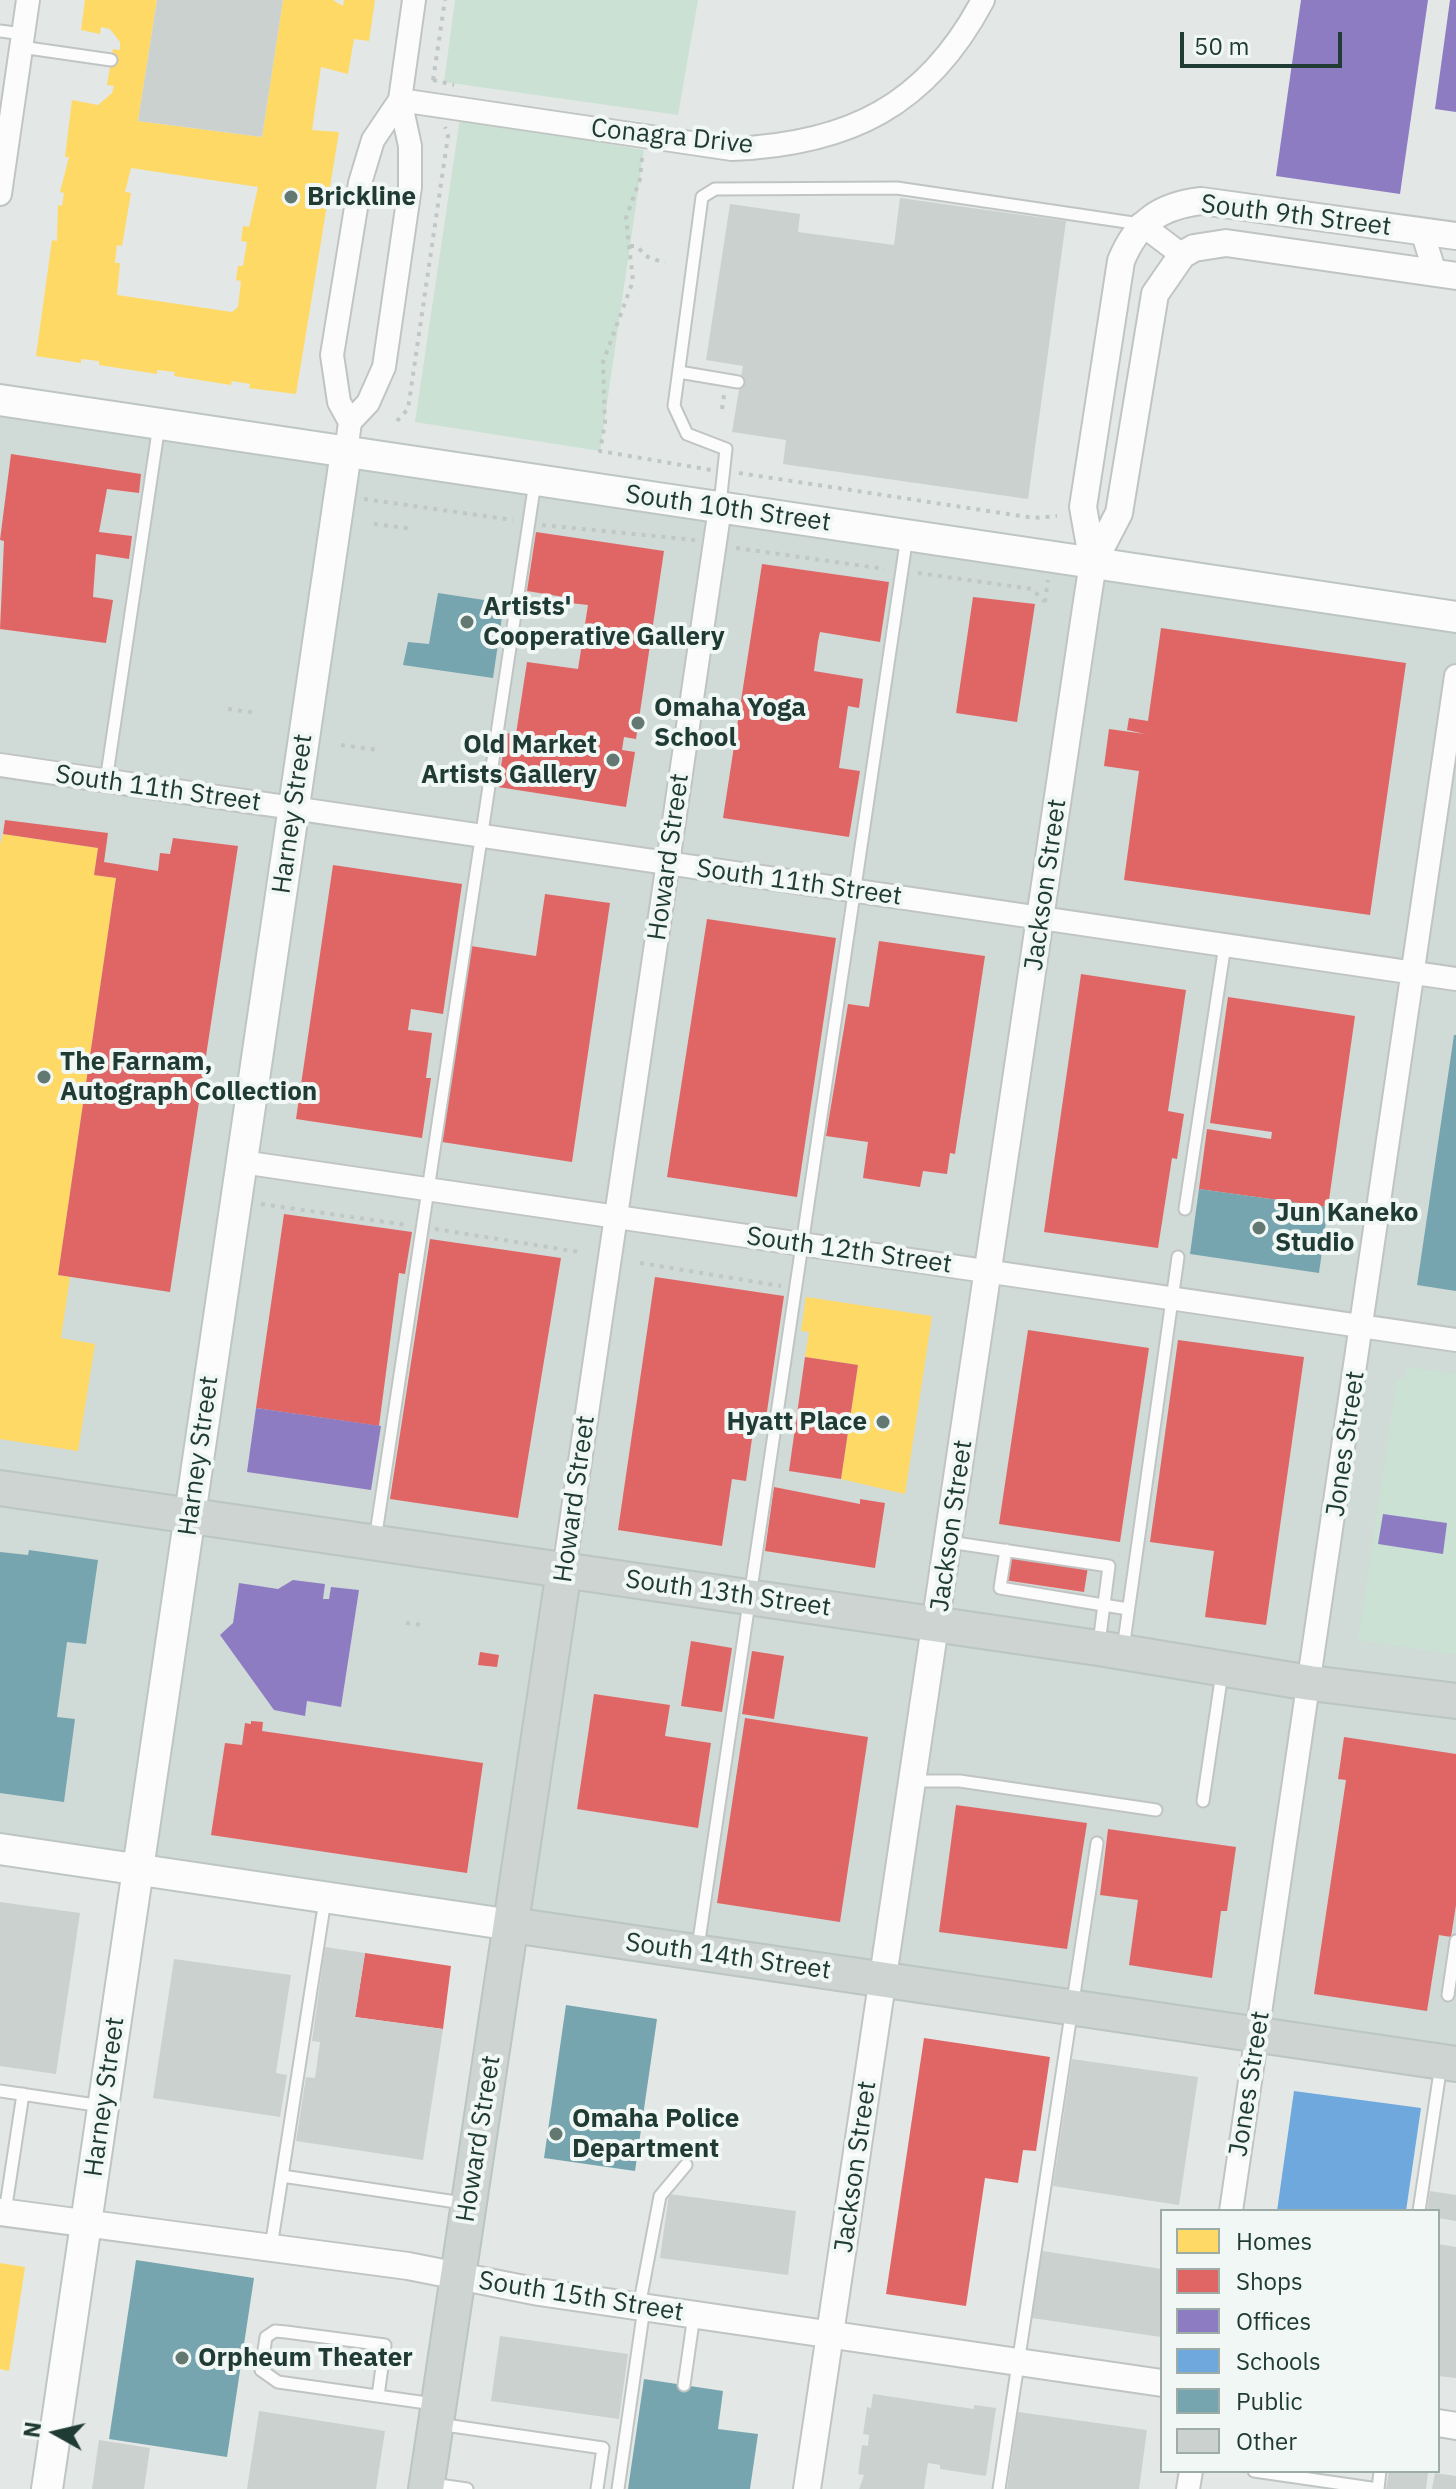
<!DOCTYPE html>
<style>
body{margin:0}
#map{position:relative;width:1456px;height:2489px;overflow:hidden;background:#e3e8e6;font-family:"IBM Plex Sans",sans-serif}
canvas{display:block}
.legend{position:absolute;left:1160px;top:2209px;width:280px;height:264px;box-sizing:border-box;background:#f0f7f4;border:2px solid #9daca7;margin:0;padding:10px 14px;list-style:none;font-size:24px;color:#203b34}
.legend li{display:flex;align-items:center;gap:16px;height:40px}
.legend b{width:40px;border:2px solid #9daca7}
.north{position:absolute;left:16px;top:2393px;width:80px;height:80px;-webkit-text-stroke:6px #f0f7f4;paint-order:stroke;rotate:278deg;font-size:22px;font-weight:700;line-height:32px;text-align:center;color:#203b34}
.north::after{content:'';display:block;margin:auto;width:28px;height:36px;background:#203b34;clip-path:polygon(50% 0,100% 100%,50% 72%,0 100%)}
.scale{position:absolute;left:1180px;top:32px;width:162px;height:36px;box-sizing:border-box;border:4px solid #203b34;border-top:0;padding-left:10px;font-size:24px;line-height:28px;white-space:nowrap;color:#203b34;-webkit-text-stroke:6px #f0f7f4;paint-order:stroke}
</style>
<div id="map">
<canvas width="1456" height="2489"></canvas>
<ul class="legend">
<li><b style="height:22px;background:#ffd966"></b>Homes</li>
<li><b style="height:22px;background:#e06666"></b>Shops</li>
<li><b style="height:22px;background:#8e7cc3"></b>Offices</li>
<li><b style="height:22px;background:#6fa8dc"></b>Schools</li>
<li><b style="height:22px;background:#76a5af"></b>Public</li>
<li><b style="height:22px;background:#cbd1cf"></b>Other</li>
</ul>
<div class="north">N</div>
<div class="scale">50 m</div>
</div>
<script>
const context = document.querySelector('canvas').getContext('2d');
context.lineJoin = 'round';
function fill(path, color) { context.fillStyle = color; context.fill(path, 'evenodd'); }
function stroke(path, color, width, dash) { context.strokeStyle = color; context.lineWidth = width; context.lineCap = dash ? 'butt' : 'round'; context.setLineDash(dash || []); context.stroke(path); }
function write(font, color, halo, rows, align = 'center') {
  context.font = font + ' "IBM Plex Sans",sans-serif'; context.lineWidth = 8; context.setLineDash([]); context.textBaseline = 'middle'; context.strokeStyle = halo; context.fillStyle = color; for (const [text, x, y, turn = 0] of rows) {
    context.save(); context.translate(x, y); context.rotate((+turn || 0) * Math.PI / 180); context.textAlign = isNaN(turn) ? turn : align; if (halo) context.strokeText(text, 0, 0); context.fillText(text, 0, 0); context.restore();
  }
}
const built = new Path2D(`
 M0,400L1456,619V2064L0,1849Z`);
const green = new Path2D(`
 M455,0H698L678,115L444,82Z
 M460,118L644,150L600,451L415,422Z
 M1407,1367L1456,1374V1655L1358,1640L1397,1378L1405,1379Z`);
const homes = new Path2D(`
 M85,0H157L138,121L262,137L283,0H333L343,6L344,0H375L369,41L354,39L348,74L321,67L312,130L339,132L296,394L249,388L250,384L232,381L231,385L174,376L175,372L157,370V374L99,365V361L81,359V363L36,356L52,240L57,241L58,205L62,206L64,193L60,192L69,157H65L72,100L98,105L112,93L114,86L107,85L113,49L120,50V42L110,29L101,27L100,34L81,30ZM131,168L258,187L249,227L243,226L241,241L247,242L243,266H238L236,280L241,281L238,307L232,312L117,295L120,263H115L117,245L122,246L131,193L125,192Z
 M3,834L98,848L94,875L116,878L58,1275L70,1277L61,1338L95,1344L78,1451L0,1439V845Z
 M806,1297L932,1316L905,1494L841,1479L858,1365L805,1357L809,1332L801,1331Z
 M0,2263L25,2267L9,2371L0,2369Z`);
const shops = new Path2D(`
 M11,454L141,474L139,493L107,489L99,532L132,536L129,559L96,554L93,597L113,600L106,643L0,629L4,541L0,540Z
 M536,532L664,551L636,739L624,737L622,750L635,752L626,807L498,787L506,733L516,734L527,662L578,669L588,605L570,603V598L527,591Z
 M762,564L889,582L880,642L820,632L818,641L814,671L863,679L859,708L848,706L839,768L860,771L849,837L723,818Z
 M973,597L1035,604L1017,722L956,713Z
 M1161,628L1406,663L1370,915L1124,880L1139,771L1104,766L1109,729L1145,734L1127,730L1129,718L1148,721Z
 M5,820L108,833L104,862L158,871L160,853L170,854L173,838L238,846L170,1292L58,1275L116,878L94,875L98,848L3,834Z
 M333,865L462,884L443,1014L411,1009L408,1030L432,1033L426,1078H431L422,1138L296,1119Z
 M545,894L610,903L572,1162L442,1142L471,946L536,956Z
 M707,919L836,938L797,1197L667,1177Z
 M879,941L985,956L955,1154L950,1153L947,1174L923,1171L920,1187L863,1178L868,1142L826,1136L848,1004L869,1007Z
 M1081,974L1186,990L1168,1111L1184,1114L1177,1159L1172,1158L1158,1248L1044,1232Z
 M1228,997L1355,1016L1328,1207L1199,1189L1207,1129L1271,1139L1272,1132L1210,1123Z
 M284,1214L412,1232L405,1274L399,1273L379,1426L256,1408Z
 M430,1239L561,1258L518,1518L390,1499Z
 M655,1277L784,1296L766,1418L755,1417L746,1481L732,1479L722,1546L618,1530Z
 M1028,1330L1149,1348L1120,1542L999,1524Z
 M1178,1340L1304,1357L1266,1625L1205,1617L1214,1551L1150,1542Z
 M805,1357L858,1365L841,1479L789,1471Z
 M774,1487L860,1504V1499L885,1503L875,1568L765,1551Z
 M1008,1555L1088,1567L1084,1592L1004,1580Z
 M691,1641L732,1648L722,1712L681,1706Z
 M752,1651L784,1656L774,1719L742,1714Z
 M480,1652L499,1655L497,1667L478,1665Z
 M594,1694L670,1705L665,1736L711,1743L698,1828L577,1809Z
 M745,1718L868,1737L840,1922L717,1903Z
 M251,1721L263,1722L262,1731L483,1763L467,1873L211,1835L225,1743L242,1745L245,1723L251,1724Z
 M1344,1737L1456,1754V1905L1451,1937L1439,1935L1427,2011L1314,1994L1346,1780L1338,1779Z
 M956,1805L1087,1823L1067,1949L939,1932Z
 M1108,1829L1236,1847L1227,1911H1221L1212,1978L1129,1965L1138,1900L1100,1895Z
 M365,1953L451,1966L443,2029L355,2017Z
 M924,2038L1050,2057L1036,2151L1023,2150L1018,2183L985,2178L966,2306L886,2294Z`);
const offices = new Path2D(`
 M1301,0H1428L1400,194L1276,176Z
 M1450,0H1456V112L1435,109Z
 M256,1408L381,1426L371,1490L247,1472Z
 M1383,1514L1447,1523L1443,1554L1378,1544Z
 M293,1580L325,1584L323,1599H329L331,1587L359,1590L341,1707L307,1701L305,1716L274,1710L220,1635L233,1623L239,1583L278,1589Z`);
const schools = new Path2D(`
 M1294,2091L1421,2108L1406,2211H1277Z`);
const public = new Path2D(`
 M438,593L504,603L493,678L403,665L408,642L429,644Z
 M1454,1035H1456V1291L1417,1285Z
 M1199,1189L1328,1207L1319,1273L1190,1254Z
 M29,1550L98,1560L86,1644L67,1642L57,1717L75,1719L64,1802L0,1793V1552L28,1555Z
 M566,2005L657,2019L635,2171L544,2158Z
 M136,2260L254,2278L227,2457L109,2439Z
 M644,2379L723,2391L718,2429L758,2434L750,2489H628Z`);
const building = new Path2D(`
 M157,0H283L262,137L138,121Z
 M900,198L1066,221L1028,499L783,464L786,440L732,432L743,366L706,360L730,204L800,214L798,232L894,245Z
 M0,1902L80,1913L56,2074L0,2066Z
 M325,1947L365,1953L355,2017L443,2029L423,2160L296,2141L306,2077L315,2078L320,2042L312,2041Z
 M174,1959L291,1975L276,2073L287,2075L280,2117L153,2098Z
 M1072,2059L1198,2077L1179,2205L1053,2186Z
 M1430,2191L1456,2195V2221L1438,2218V2211H1427Z
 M669,2194L796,2211L788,2275L660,2258Z
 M1438,2244L1456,2247V2378L1438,2376Z
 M1042,2251L1162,2269L1161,2337L1032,2318Z
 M500,2336L628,2354L619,2419L491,2401Z
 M873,2394L974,2409V2405L996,2408L986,2476L940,2469V2465L928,2463L924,2489H859L864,2475L858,2474L862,2445L868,2446L869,2435L863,2434L867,2407L871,2408Z
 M259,2411L385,2431L376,2489H247Z
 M1018,2412L1147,2430L1139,2489H1007Z
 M99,2440L150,2448L144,2489H92Z
 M1389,2471L1428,2473L1426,2489H1386Z
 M1435,2473L1456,2476V2489H1432Z`);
const path = new Path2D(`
 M433,80L454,85
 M433,80L445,0
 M642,158L640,179L626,218L633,281L603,362L605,423L600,451L711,470
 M630,246H636L648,257L665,263
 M722,409L724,395
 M397,421L408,409L448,136L445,127
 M739,473L1034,518L1057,516
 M364,499L513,520
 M374,524L413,529
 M542,525L695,540
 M736,548L885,569
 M918,573L1032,589L1045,602
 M1045,602L1048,580
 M228,709L257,713
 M341,745L378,750
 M261,1204L407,1225
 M435,1229L579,1252
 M640,1263L781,1286
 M406,1623L423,1625`);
const service = new Path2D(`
 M0,31L23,34
 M21,47L111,60
 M679,372L738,382
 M720,504L726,449L687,434L674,406L702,197L715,189L897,188L1140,224
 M106,781L159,425
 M1185,1209L1225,945
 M375,1540L535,482
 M949,1542L1109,1566L1099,1643
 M1006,1550L1000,1588L1128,1609
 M1123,1649L1178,1257
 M914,1781H960L1156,1810
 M1203,1801L1222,1673
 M698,1947L907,536
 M1448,1995L1456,1941
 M0,2091L102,2106
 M282,2176L463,2203
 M1419,2211L1441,2065
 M5,2212L23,2094
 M271,2247L325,1900
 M639,2307L660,2196L686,2165
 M684,2385L694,2315
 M378,2396L385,2345L286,2332L275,2331L266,2337L261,2370L278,2382L434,2404
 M438,2424L603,2448L597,2489
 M1254,2471L1378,2489
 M432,2484L467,2489
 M618,2489L644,2308
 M999,2489L1097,1843
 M1378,2489L1380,2471`);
const minor = new Path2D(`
 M400,100L732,149C849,144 927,106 983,0
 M0,194L28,0
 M1141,224L1182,255
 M1422,231L1435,273
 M350,422L339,402L332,355L360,183L373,140L400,100
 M346,452L350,422L368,403L384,367L410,187V146L400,100L414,0
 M0,765L1456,979
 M242,1162L1456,1340
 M564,1570L720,508
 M1231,2211L1456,676
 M1188,2489L1191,2471`);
const tertiary = new Path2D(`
 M1093,563L1119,513L1155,294L1182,255L1194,248L1226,243L1456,276
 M0,2212L408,2266L539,2292L1162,2383
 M1438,2423L1456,2426
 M807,2489L1086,608L1093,563L1083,507L1121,261C1137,222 1160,206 1201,201L1456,236`);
const secondary = new Path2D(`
 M0,400L1456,617
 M0,1849L512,1925
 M47,2489L346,452`);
const primary = new Path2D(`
 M0,1488L1098,1648L1310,1683L1456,1701
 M512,1925L1456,2064
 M426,2489L564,1570`);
const markers = [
 [291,197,8,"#647872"],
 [467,622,8,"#647872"],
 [638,723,8,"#647872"],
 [613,760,8,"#647872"],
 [44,1077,8,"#647872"],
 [1259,1228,8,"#647872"],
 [883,1422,8,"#647872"],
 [556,2134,8,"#647872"],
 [182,2358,8,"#647872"]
];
const streetNames = [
 ["Conagra Drive",672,137,6],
 ["South 9th Street",1296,216,7],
 ["South 10th Street",728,509,8],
 ["South 11th Street",158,789,8],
 ["Harney Street",293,814,-82],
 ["Howard Street",669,857,-82],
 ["South 11th Street",799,883,8],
 ["Jackson Street",1046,885,-82],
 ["South 12th Street",849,1251,8],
 ["Jones Street",1346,1444,-82],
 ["Harney Street",199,1456,-82],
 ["Howard Street",575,1499,-82],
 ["Jackson Street",952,1526,-82],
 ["South 13th Street",728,1594,8],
 ["South 14th Street",728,1957,8],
 ["Jones Street",1250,2084,-81],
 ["Harney Street",105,2097,-82],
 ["Howard Street",479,2139,-81],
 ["Jackson Street",856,2167,-82],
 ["South 15th Street",581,2297,9]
];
const poiNames = [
 ["Brickline",307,197],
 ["Artists'",483,607],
 ["Cooperative Gallery",483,637],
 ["Omaha Yoga",654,708],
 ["School",654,738],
 ["Old Market",597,745,"right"],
 ["Artists Gallery",597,775,"right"],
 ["The Farnam,",60,1062],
 ["Autograph Collection",60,1092],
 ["Jun Kaneko",1275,1213],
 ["Studio",1275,1243],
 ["Hyatt Place",867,1422,"right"],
 ["Omaha Police",572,2119],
 ["Department",572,2149],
 ["Orpheum Theater",198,2358]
];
fill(built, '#d0dad6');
fill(green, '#cbe1d3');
fill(homes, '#ffd966');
fill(shops, '#e06666');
fill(offices, '#8e7cc3');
fill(schools, '#6fa8dc');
fill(public, '#76a5af');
fill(building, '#cbd1cf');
stroke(service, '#c0c5c3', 15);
stroke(minor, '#c0c5c3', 26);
stroke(tertiary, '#c0c5c3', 30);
stroke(secondary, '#bec6c3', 34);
stroke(primary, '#bbc5c2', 38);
stroke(path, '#c0c8c6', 4, [4, 6]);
stroke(service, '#fbfcfb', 11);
stroke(minor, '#fbfcfb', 22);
stroke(tertiary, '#fbfcfb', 26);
stroke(secondary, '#fbfcfb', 30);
stroke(primary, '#cdd4d2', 34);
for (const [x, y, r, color] of markers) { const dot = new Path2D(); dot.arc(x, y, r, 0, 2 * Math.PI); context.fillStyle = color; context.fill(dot); stroke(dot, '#f0f7f4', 3); }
write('26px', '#203b34', '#f0f7f4', streetNames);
write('bold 26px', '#203b34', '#f0f7f4', poiNames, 'left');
</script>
